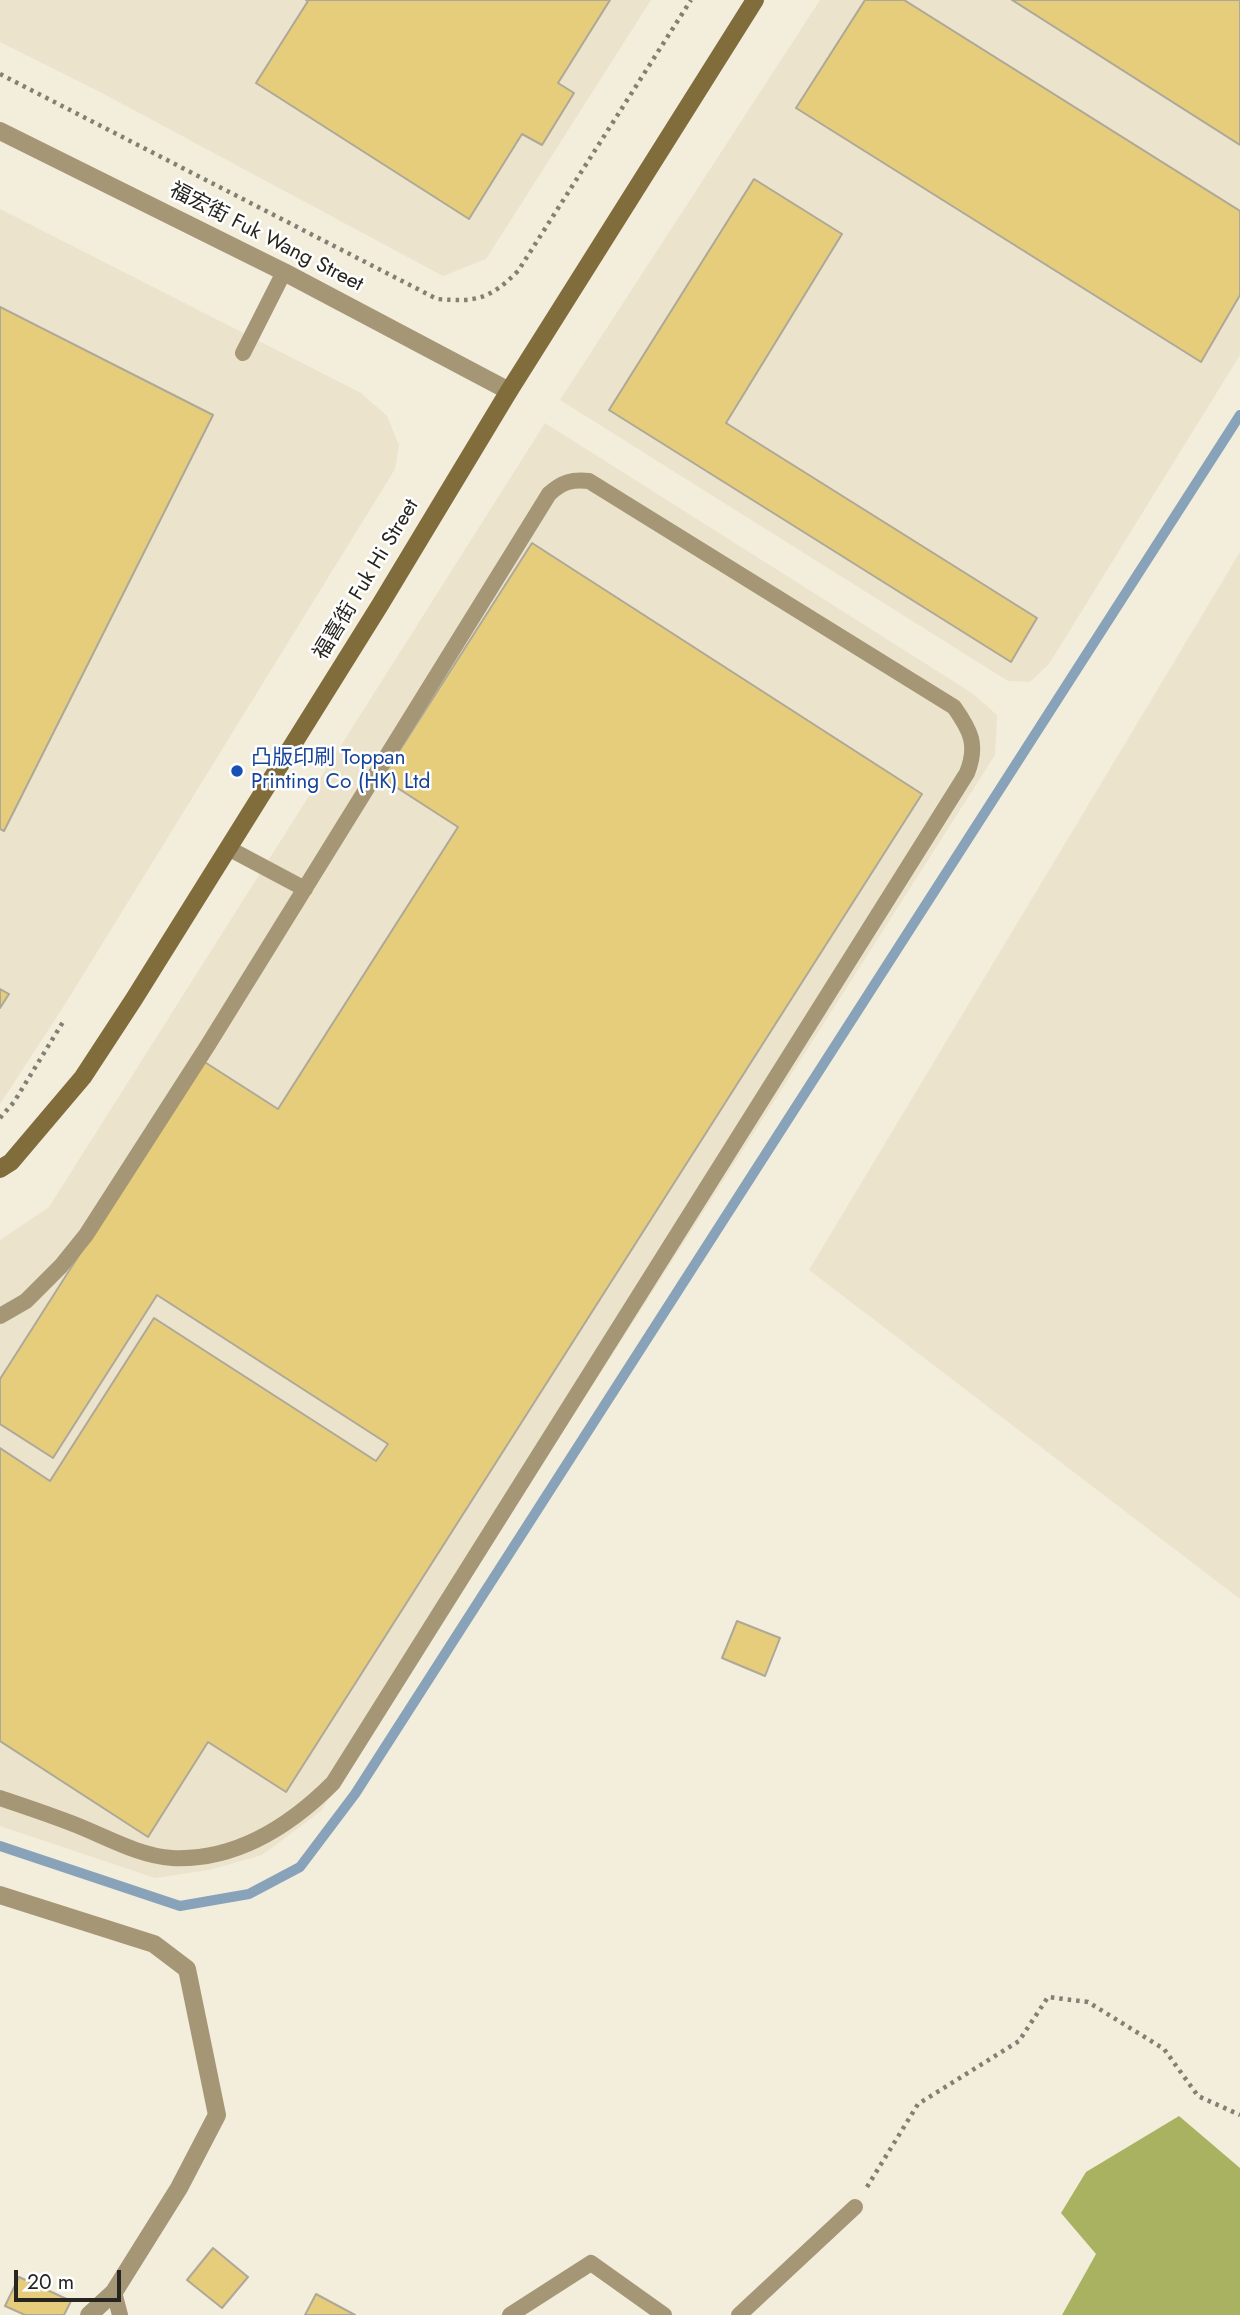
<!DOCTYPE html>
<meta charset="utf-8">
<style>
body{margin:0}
#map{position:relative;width:1240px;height:2315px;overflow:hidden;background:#f3eddc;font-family:Jost,sans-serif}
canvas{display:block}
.scale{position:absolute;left:14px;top:2270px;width:107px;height:32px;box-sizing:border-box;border:4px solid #27251f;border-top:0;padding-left:9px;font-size:21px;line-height:24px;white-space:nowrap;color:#27251f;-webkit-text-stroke:5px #fff;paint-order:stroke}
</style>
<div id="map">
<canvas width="1240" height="2315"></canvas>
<div class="scale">20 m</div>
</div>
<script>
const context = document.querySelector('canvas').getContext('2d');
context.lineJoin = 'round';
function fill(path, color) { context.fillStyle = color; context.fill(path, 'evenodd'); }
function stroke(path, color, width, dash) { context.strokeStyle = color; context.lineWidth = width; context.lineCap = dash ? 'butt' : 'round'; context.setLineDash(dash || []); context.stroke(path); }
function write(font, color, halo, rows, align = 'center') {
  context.font = font + ' Jost,"Noto Sans TC",sans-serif'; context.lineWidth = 5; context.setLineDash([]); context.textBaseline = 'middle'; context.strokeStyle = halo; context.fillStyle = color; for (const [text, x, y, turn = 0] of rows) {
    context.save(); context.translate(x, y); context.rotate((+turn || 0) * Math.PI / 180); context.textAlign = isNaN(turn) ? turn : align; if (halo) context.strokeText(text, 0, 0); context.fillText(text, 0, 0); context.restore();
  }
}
const built = new Path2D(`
 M0,0H651L486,259L443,276L102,93L0,42Z
 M820,0H1240V355L1049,664L1030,682L1008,681L560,400Z
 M0,209L361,393L387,416L399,445L395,469L62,1009L0,1104Z
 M545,423L972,693L997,715L995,755L321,1811L262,1855L209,1870L155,1878L0,1826V1240L49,1207Z
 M1240,552V1599L809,1270Z`);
const forest = new Path2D(`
 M1179,2116L1240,2168V2315H1062L1096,2254L1061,2213L1086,2172Z`);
const stream = new Path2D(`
 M0,1846L180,1906L249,1894L300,1867L355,1794L1240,415`);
const building = new Path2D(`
 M306,0H610L558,83L574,93L542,145L522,134L469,219L256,83L308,1Z
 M865,0H904L1240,211V295L1201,362L796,108Z
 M1012,0H1240V145Z
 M754,179L842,234L726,423L1037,618L1011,662L609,410Z
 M0,307L213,415L4,831L0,829Z
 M532,543L922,794L286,1792L208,1742L148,1837L0,1741V1448L50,1481L154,1318L376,1461L388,1444L157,1295L53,1458L0,1424V1379L203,1061L278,1109L458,827L382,778Z
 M0,989L9,994L0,1008Z
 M737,1621L780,1638L765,1676L722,1658Z
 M213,2248L248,2277L222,2308L187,2280Z
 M19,2277L71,2301L64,2315H25L5,2306Z
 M316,2294L355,2315H305Z`);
const path = new Path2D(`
 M0,74L437,299C476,302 489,300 518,271L691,0
 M0,1118L14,1102L63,1022
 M867,2187L918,2104L1019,2041L1048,1997L1088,2002L1164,2049L1198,2096L1240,2115`);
const lane = new Path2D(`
 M243,353L284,272
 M228,848L305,889
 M0,1316L26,1301L61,1266L86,1235L208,1045L549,494C562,482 572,479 589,481L954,707C971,731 978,745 967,773L333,1783C290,1826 236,1861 172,1858C138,1856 103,1835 71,1823C48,1814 24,1806 0,1798
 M114,2292L120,2315
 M510,2315L591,2263L664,2315
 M739,2315L855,2207`);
const street = new Path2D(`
 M0,131L284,272L509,391
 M0,1895L154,1944L187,1969L217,2115L179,2188L114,2292L89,2315`);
const secondary = new Path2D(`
 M0,1169L11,1162L83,1077L134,999L380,605L509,391L755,0`);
const markers = [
 [237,771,7,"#1a4fb4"]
];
const streetNames = [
 ["福宏街 Fuk Wang Street",266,238,27],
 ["福喜街 Fuk Hi Street",367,580,-59]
];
const transitNames = [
 ["凸版印刷 Toppan",251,759],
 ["Printing Co (HK) Ltd",251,783]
];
fill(built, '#ebe3cb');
fill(forest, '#a8b261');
stroke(stream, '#88a2b9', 10);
fill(building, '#e6cd7b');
stroke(building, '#ada898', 2);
stroke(path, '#837f74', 4.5, [3.5, 5]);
stroke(lane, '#a59676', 16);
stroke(street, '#a59676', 18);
stroke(secondary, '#816c3b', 18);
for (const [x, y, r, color] of markers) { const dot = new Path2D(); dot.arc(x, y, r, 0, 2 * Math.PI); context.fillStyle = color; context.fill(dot); stroke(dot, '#fff', 2.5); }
write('21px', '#27251f', '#fff', streetNames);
write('21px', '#164399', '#fff', transitNames, 'left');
</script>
